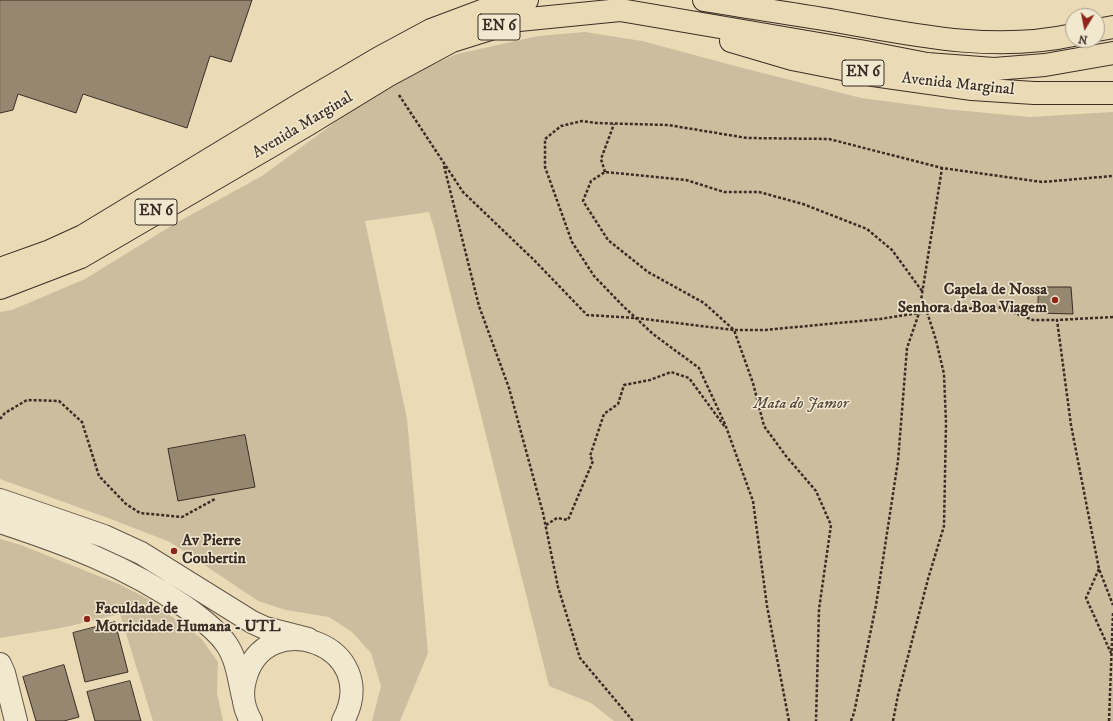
<!DOCTYPE html>
<style>
body{margin:0}
#map{position:relative;width:1113px;height:721px;overflow:hidden;background:#eadbb6;font-family:"IM FELL DW Pica",serif}
canvas{display:block}
.north{position:absolute;left:1065px;top:8px;width:40px;height:40px;box-sizing:border-box;background:#f1e8d0;border:1px solid #a89d8c;border-radius:50%;rotate:190deg;font-size:11px;font-weight:700;line-height:16px;text-align:center;color:#3b2d26}
.north::after{content:'';display:block;margin:auto;width:14px;height:18px;background:#8f2418;clip-path:polygon(50% 0,100% 100%,50% 72%,0 100%)}
</style>
<div id="map">
<canvas width="1113" height="721"></canvas>
<div class="north">N</div>
</div>
<script>
const context = document.querySelector('canvas').getContext('2d');
context.lineJoin = 'round';
function fill(path, color) { context.fillStyle = color; context.fill(path, 'evenodd'); }
function stroke(path, color, width, dash) { context.strokeStyle = color; context.lineWidth = width; context.lineCap = dash ? 'butt' : 'round'; context.setLineDash(dash || []); context.stroke(path); }
function write(font, color, halo, rows, align = 'center') {
  context.font = font + ' "IM FELL DW Pica",serif'; context.lineWidth = 3; context.setLineDash([]); context.textBaseline = 'middle'; context.strokeStyle = halo; context.fillStyle = color; for (const [text, x, y, turn = 0] of rows) {
    context.save(); context.translate(x, y); context.rotate((+turn || 0) * Math.PI / 180); context.textAlign = isNaN(turn) ? turn : align; if (halo) context.strokeText(text, 0, 0); context.fillText(text, 0, 0); context.restore();
  }
}
const green = new Path2D(`
 M585,32L642,41L739,67L861,98L945,109L1030,117L1113,112V721H614L591,703L549,686L434,228L429,212L365,221L407,419L428,653L400,721H372L381,686L371,653L352,632L329,617L286,610L258,601L170,542L108,518L0,479V312L12,310L85,279L176,223L262,176L386,85L457,54L538,36Z
 M0,539L21,545L121,585L148,599L201,638L218,662L217,693L223,721H153L120,614L61,628L0,638Z`);
const building = new Path2D(`
 M0,0H252L231,62L210,56L187,128L83,94L76,113L18,94L13,110L0,113Z
 M1039,287H1071L1073,314L1038,313Z
 M245,435L255,487L178,501L168,449Z
 M115,622L128,672L85,682L73,633Z
 M64,665L79,717L64,721H36L23,677Z
 M130,681L141,721H95L87,692Z`);
const path = new Path2D(`
 M399,95L463,192L534,260L587,315L636,318L734,330L753,383L764,426L786,456L816,491L831,525L819,609L816,721
 M444,166L479,306L509,388L543,513L558,587L580,658L633,721
 M605,172L601,159L614,124
 M922,291L892,250L867,229L803,204L759,192H724L686,180L605,172L591,181L583,201L608,240L648,272L704,303L734,330H765L880,319L919,313L942,168
 M1113,317L1057,320L1071,425L1099,569L1113,605
 M0,419L5,413L27,400L59,401L82,422L99,476L126,504L140,513L182,517L215,499
 M546,525L557,518L568,520L593,461L590,456L604,414L618,404L624,385L650,380L671,372L689,378L725,427
 M1099,569L1086,598L1111,653
 M789,721L767,606L753,501L725,424L699,368L653,334L623,306L594,276L572,242L545,167V139L561,126L582,121L596,123L668,125L747,138L829,139L942,168L1042,182L1113,176
 M851,721L854,713L876,605L898,461L907,348L919,313L996,306L1033,320H1057
 M893,721L898,695L928,579L944,526L946,423L944,374L936,340L927,312
 M1109,721L1113,613`);
const minor = new Path2D(`
 M0,500L104,536L141,553L252,622L265,628L308,639
 M0,522C67,544 126,566 184,606C198,616 218,631 227,645C237,660 239,680 243,697
 M0,664L4,673L16,721
 M251,721C244,709 241,694 245,680C264,603 384,645 343,721`);
const major = new Path2D(`
 M704,0C750,8 796,14 841,22C918,36 996,52 1073,35
 M1097,30L1113,27
 M731,41L792,59L873,75L972,89L1034,93H1113
 M0,269L50,251L83,236L299,105L379,58L431,30L495,6L527,0
 M0,288L81,257L307,125L387,76L452,41L519,20L620,10L860,51L927,64L994,69L1045,65L1113,53`);
const markers = [
 [1055,300,4,"#8f2418"],
 [174,551,4,"#8f2418"],
 [87,619,4,"#8f2418"]
];
const shields = [
 [499,27,42],
 [863,73,42],
 [156,212,42]
];
const shieldNames = [
 ["EN 6",499,27],
 ["EN 6",863,73],
 ["EN 6",156,212]
];
const streetNames = [
 ["Avenida Marginal",958,85,6],
 ["Avenida Marginal",303,126,-31]
];
const poiNames = [
 ["Capela de Nossa",1047,291,"right"],
 ["Senhora da Boa Viagem",1047,309,"right"],
 ["Av Pierre",182,542],
 ["Coubertin",182,560],
 ["Faculdade de",95,610],
 ["Motricidade Humana - UTL",95,628]
];
const parkNames = [
 ["Mata do Jamor",801,405]
];
fill(green, '#ccbd9e');
fill(building, '#968771');
stroke(building, '#3b2d26', 1);
stroke(minor, '#67584a', 24);
stroke(major, '#3b2d26', 24);
stroke(path, '#3b2d26', 2.5, [3, 2]);
stroke(minor, '#f1e8d0', 22);
stroke(major, '#eadbb6', 22);
for (const [x, y, r, color] of markers) { const dot = new Path2D(); dot.arc(x, y, r, 0, 2 * Math.PI); context.fillStyle = color; context.fill(dot); stroke(dot, '#f1e8d0', 1.5); }
for (const [x, y, w] of shields) { const box = new Path2D(); box.roundRect(x - w / 2, y - 13, w, 26, 3); context.fillStyle = '#f1e8d0'; context.fill(box); stroke(box, '#3b2d26', 1); }
write('bold 15px', '#3b2d26', null, shieldNames);
write('16px', '#3b2d26', '#f1e8d0', streetNames);
write('bold 16px', '#3b2d26', '#f1e8d0', poiNames, 'left');
write('italic 16px', '#584a3e', '#f1e8d0', parkNames);
</script>
